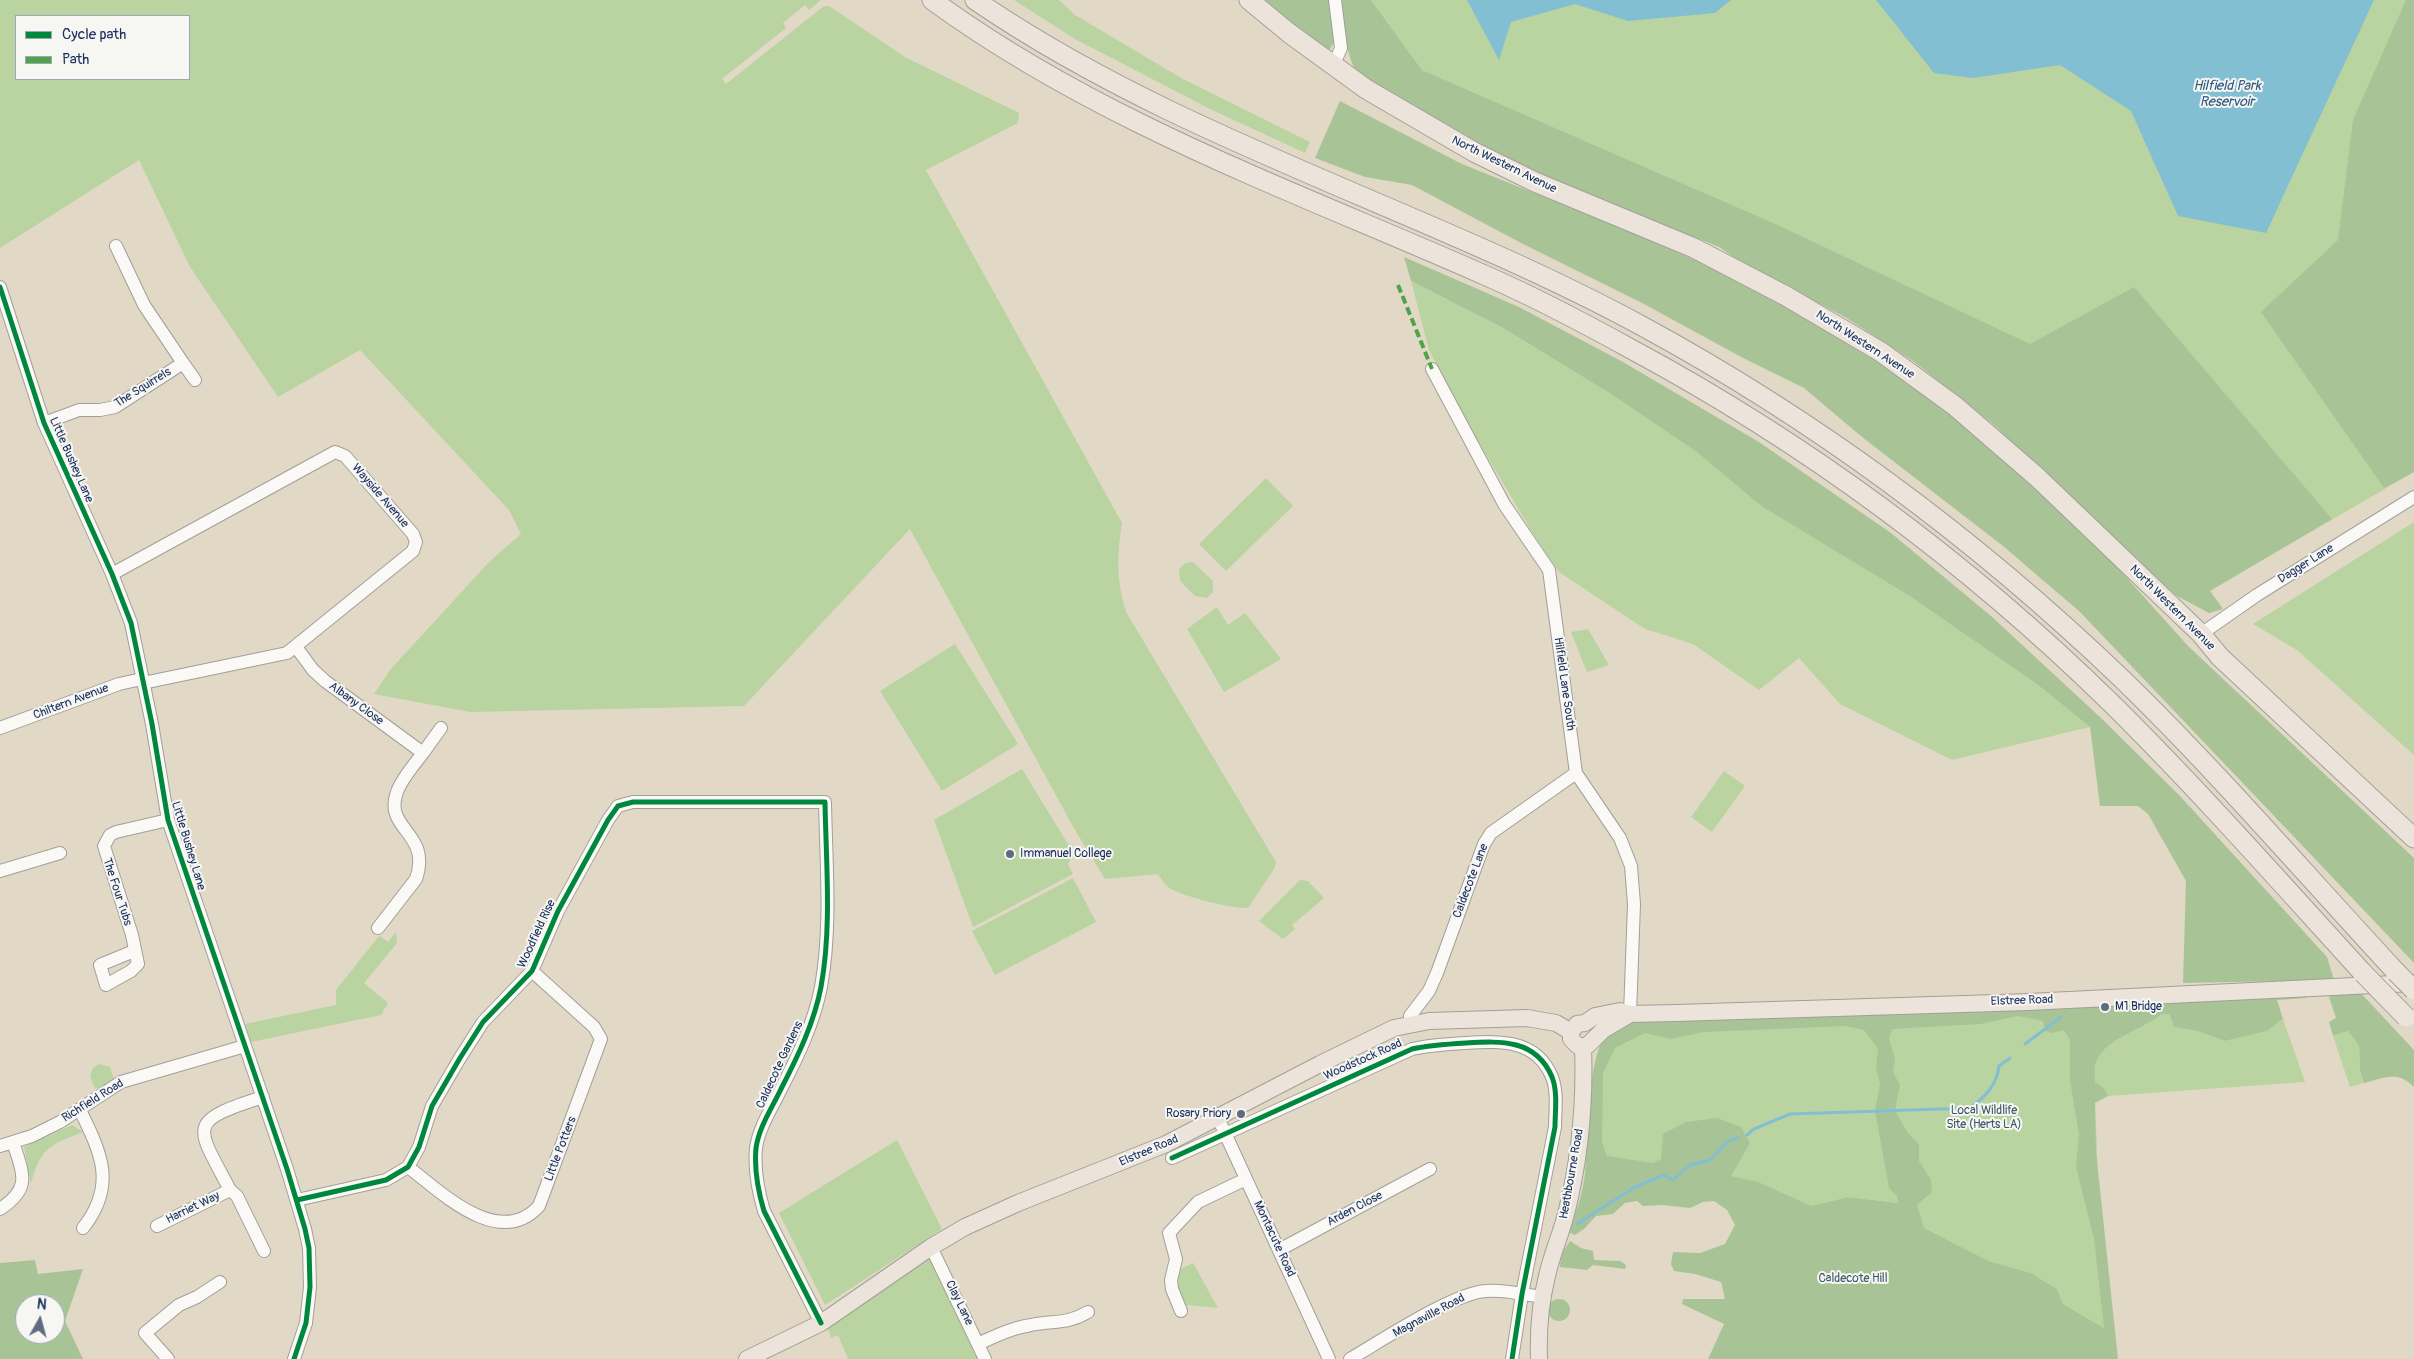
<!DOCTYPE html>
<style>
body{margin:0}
#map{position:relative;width:2414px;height:1359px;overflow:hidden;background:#e1d9c6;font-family:Pangolin,sans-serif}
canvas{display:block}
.legend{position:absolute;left:15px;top:15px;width:175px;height:65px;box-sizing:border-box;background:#f6f6f2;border:1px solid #9ea6b7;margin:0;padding:6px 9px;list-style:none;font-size:15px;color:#1b2f5e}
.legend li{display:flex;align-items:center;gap:10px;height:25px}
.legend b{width:25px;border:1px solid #9ea6b7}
.north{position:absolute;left:15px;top:1294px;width:50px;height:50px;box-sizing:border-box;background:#f6f6f2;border:1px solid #9ea6b7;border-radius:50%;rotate:7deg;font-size:14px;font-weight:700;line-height:20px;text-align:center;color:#1b2f5e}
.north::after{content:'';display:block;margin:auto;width:18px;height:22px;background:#606a82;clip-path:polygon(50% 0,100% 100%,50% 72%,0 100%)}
</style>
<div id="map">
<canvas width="2414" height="1359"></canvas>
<ul class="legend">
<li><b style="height:6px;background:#00873e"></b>Cycle path</li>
<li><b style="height:6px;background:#4fa44a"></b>Path</li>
</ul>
<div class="north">N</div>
</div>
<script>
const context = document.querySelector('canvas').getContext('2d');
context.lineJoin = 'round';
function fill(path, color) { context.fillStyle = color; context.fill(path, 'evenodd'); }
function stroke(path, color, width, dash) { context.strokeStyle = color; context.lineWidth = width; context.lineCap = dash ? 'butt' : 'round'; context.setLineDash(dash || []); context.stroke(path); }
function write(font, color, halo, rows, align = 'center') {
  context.font = font + ' Pangolin,sans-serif'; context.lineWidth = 4; context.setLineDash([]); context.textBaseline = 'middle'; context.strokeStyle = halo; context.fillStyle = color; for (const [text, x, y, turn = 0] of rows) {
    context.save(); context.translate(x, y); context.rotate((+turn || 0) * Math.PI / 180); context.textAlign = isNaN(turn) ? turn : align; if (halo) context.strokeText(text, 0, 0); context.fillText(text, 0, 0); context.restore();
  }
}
const green = new Path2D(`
 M0,0H821L809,10L805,5L783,23L786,28L722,79L726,84L824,6H829L905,57L1019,113L1018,123L926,170L1122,523C1117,557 1116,579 1126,612L1276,862L1274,869L1248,908C1230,908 1183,897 1168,887C1164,884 1161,878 1158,874L1105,879L1075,830L910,529L744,706L470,712L374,694L390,670L489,562L521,534L509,510L360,350L278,397L190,267L139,160L0,248ZM16,16H189V79H16Z
 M1014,0H1059L1075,15L1183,79L1310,142L1305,153L1212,110L1075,39Z
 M1371,0H2414V472L2209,591L1769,221L1422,70Z
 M1411,281L1503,328L1611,394L1698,452L1761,506L1911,597L2038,685L2090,727L1952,760L1840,704L1799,658L1759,690L1693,644L1645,629L1559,572L1531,530L1460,411L1429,350Z
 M1266,478L1293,506L1226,571L1199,544Z
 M2414,522V755L2297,650L2253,624Z
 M1193,562L1213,581V592L1207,598L1195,596L1180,581L1179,569L1185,563Z
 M1217,607L1228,625L1245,613L1281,659L1224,692L1187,629Z
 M1588,629L1609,665L1587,672L1571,632Z
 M955,644L1018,744L942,791L880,691Z
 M1022,769L1074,854L1068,864L1073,874L973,927L934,820Z
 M1724,771L1745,786L1712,832L1691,817Z
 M1073,878L1096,922L995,975L972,931Z
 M1300,880L1308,881L1324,898L1292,925L1295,929L1283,939L1259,921Z
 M396,932L397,943L364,983L388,1003L381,1015L251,1042L245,1024L336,1005V990L379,936L388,942Z
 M2087,1002L2095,1102L2104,1328L2063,1304L2057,1289L2031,1273L1989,1261L1924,1228L1898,1203L1848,1197L1811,1206L1585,1175L1595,1064L1601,1045L1614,1028Z
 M2162,1014H2169L2174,1027L2197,1031L2225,1041L2267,1031L2283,1019L2305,1082L2108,1096L2104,1088L2095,1082C2095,1076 2094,1067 2096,1062C2108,1036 2143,1032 2162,1014Z
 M2348,1031L2359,1046L2360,1071L2364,1083L2350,1087L2333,1036Z
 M99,1064L110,1067L114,1080L101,1090L94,1087L90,1075L93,1068Z
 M72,1125L83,1132C50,1145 41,1147 31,1183L24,1147Z
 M897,1140L942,1229L825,1305L779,1213Z
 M930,1257L978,1359H848L838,1335L831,1338L828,1328Z
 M1193,1263L1218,1308L1187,1305C1177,1299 1175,1281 1178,1270Z`);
const forest = new Path2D(`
 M1259,0H1329L1334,42L1330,49H1325Z
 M1341,0H1371L1422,70L1769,221L2030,344L2134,287L2332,519L2210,591L2223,609L2209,613L2177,596L2134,559L1994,425L1913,361L1845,317L1747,266L1719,247L1687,234L1667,229L1479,148L1356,72C1345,51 1344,24 1341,0Z
 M2406,0H2414V472L2384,488L2261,312L2338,240L2353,120Z
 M1340,101L1462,164L1631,232L1766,291L1847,337L1979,434L2110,559L2188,646L2414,858V963L2080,612L2003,546L1862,437L1804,388L1743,358L1644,304L1523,244L1412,185L1365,177L1315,158Z
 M1404,257L1519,307L1623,362L1759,442L1891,533L1991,616L2101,718L2180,796L2327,957L2334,980L2183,983L2186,881L2148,814L2138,806H2100L2090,727L2038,685L1911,597L1761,506L1697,452L1611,394L1503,328L1411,281Z
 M2358,990L2414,1050V1087C2398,1070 2384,1078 2364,1083L2360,1071L2359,1046L2348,1031L2333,1036L2329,1022L2336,1018L2329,997L2333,991Z
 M2303,992L2306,998L2277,1000L2283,1019L2267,1031L2225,1041L2197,1031L2174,1027L2169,1014H2162C2143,1031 2108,1036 2096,1062C2094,1067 2095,1076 2095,1082L2104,1088L2108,1096L2095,1103L2096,1152L2118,1359H1708L1724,1324L1682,1304L1683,1299H1725L1721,1282L1695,1274L1674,1271L1671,1264L1673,1252L1700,1253L1725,1244L1735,1225L1727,1210L1714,1201L1703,1202L1690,1208L1662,1205L1643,1206L1637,1201L1625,1203L1613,1214L1596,1216L1584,1229L1575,1235L1568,1232C1576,1213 1583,1194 1585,1173C1588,1143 1588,1068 1601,1044C1608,1031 1620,1025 1634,1019ZM2018,1016L2043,1021L2045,1031L2052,1033L2064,1030L2070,1040V1081L2079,1134L2076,1167L2094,1239L2104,1328L2063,1304L2057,1289L2031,1273L1989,1261L1924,1228L1917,1205L1932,1192L1931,1180L1919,1161V1144L1907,1132L1895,1110L1900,1085L1893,1072L1895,1058L1889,1039L1892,1029L1980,1024ZM1845,1026L1864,1030L1878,1049L1876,1068L1880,1084L1875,1111L1889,1188L1897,1196L1898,1203L1848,1197L1811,1206L1758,1182L1731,1176L1750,1143L1741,1127L1717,1118L1686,1122L1663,1134L1661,1159L1653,1163L1607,1156L1602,1142L1603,1073L1615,1048L1645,1033L1671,1039L1704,1032Z
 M1570,1241L1581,1248L1593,1251L1594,1260L1620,1261L1626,1265L1625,1269L1593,1265L1587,1270L1560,1267L1561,1254Z
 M35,1260L38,1274L83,1269L65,1321L83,1359H0V1263ZM25,1304H55V1334H25Z
 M1548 1310a11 11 0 1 1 22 0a11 11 0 1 1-22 0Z`);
const water = new Path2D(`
 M1467,0H1731L1715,13L1628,21L1575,4L1511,22L1499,60Z
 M1876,0H2374L2266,233L2178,216L2131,111L2060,65L1973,78L1934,73Z`);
const stream = new Path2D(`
 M2025,1044L2061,1017
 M1747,1135L1754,1129L1790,1114L1970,1108C1985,1097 1997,1085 1999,1066L2010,1058
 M1577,1224L1635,1187L1664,1175L1673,1180L1690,1165L1710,1160L1728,1141L1738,1138`);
const minor = new Path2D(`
 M1333,66L1341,48L1335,0
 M0,287L44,423L112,574L131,623L152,724L168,820L287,1169L305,1229L309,1248L310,1287L306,1323L294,1359
 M183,363L195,380
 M1432,369L1504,504L1549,570L1576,773L1620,838L1631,866L1634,904L1630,1014
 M44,423L79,410H100L115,407L183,363L144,305L116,246
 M112,574L335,452L345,456L413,534L416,542L413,551L287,653L143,683
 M2201,634L2257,595L2414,497
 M296,647L313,670L325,681L423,753C414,765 402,778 397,792C383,830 432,832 416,879L378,928
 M0,728L119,684L142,679
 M423,753L441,728
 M0,871L60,853
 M134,951L100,965L106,985L131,971L138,964L132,935L104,846L110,835L116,832L168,820
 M1411,1023L1410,1016L1429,991L1437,973L1484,844L1491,833L1576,773
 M80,1110C101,1153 117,1185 83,1228
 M1218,1118L1329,1359
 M0,1146L32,1136L60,1122L121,1082L245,1046
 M1172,1158L1412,1049C1430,1045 1448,1044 1466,1043C1501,1041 1536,1039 1552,1077C1558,1092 1555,1112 1555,1127L1522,1294L1512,1359
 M408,1167C441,1192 499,1250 539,1206L601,1039L594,1027L532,971
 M230,1190L237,1196L264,1251
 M297,1200L386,1180L408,1167L419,1147L432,1106L460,1058L483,1022L532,971L558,911L608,820L618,806L633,802H825C826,863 832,926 821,987C814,1023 798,1056 781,1089C772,1108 759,1127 756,1148C754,1170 758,1191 764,1211L821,1323
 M0,1209C32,1188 23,1174 13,1142
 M157,1226L230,1190C196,1125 185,1122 263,1097
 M931,1247L985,1359
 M1279,1250L1430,1169
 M1181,1311L1172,1289L1171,1280L1176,1259L1169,1233L1198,1202L1246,1179
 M978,1344C995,1336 1012,1328 1031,1325C1054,1320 1066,1325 1088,1312
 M168,1359L145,1333L179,1305L197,1297L220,1282
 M1350,1359C1381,1341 1453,1293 1486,1291C1505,1289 1524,1295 1543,1297`);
const major = new Path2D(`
 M1630,1014L1603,1030L1587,1046H1578L1571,1039V1032L1577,1024L1585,1023L1595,1016L1620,1011L1630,1014L1676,1013L2028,1002L2414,983
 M747,1359L821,1323L931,1247L965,1227L1018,1203L1166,1144L1320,1064L1394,1028L1429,1021L1527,1018L1556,1023L1571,1032
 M1539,1359C1538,1330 1540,1304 1547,1276C1552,1253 1562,1232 1567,1210C1580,1157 1585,1101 1583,1047`);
const highway = new Path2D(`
 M932,0C1099,122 1294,191 1482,274C1533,296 1582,322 1631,349C1806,443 1969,564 2111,703C2198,789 2280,882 2363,973
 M975,0C1181,141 1424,208 1642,326C1817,421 1978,541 2121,678C2217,771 2305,874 2396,972
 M1249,0L1289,33L1366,89L1474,152L1535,182L1694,248L1786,296L1881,352L1955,406L2037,477L2201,634L2220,657L2414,838`);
const highwayBridge = new Path2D(`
 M2396,972L2414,990
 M2363,973L2406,1017`);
const quiet = new Path2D(`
 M1398,285L1432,369`);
const cycleway = new Path2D(`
 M0,287L44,423L112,574L131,623L152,724L168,820L287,1169L305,1229L309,1248L310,1287L306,1323L294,1359
 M1172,1158L1412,1049C1430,1045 1448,1044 1466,1043C1501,1041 1536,1039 1552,1077C1558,1092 1555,1112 1555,1127L1522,1294L1512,1359
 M297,1200L386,1180L408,1167L419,1147L432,1106L460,1058L483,1022L532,971L558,911L608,820L618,806L633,802H825C826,863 832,926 821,987C814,1023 798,1056 781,1089C772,1108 759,1127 756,1148C754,1170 758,1191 764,1211L821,1323`);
const markers = [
 [1010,854,5,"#606a82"],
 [2105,1007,5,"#606a82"],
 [1241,1114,5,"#606a82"]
];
const streetNames = [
 ["North Western Avenue",1504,165,26],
 ["North Western Avenue",1865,345,33],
 ["The Squirrels",143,388,-32],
 ["Little Bushey Lane",71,460,66],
 ["Wayside Avenue",380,496,49],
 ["Dagger Lane",2306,564,-32],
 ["North Western Avenue",2172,608,45],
 ["Hilfield Lane South",1564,684,82],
 ["Chiltern Avenue",71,702,-21],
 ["Albany Close",356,704,36],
 ["Little Bushey Lane",188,846,73],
 ["Caldecote Lane",1471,881,-69],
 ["The Four Tubs",117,892,72],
 ["Woodfield Rise",537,934,-65],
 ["Elstree Road",2022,1001,-2],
 ["Woodstock Road",1363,1060,-24],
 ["Caldecote Gardens",780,1065,-65],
 ["Richfield Road",93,1101,-32],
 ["Little Potters",561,1149,-69],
 ["Elstree Road",1149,1151,-23],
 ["Heathbourne Road",1572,1174,-80],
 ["Harriet Way",193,1208,-26],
 ["Arden Close",1355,1209,-28],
 ["Montacute Road",1274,1239,65],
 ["Clay Lane",959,1303,64],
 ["Magnaville Road",1429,1316,-28]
];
const poiNames = [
 ["Immanuel College",1020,854],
 ["M1 Bridge",2115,1007],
 ["Rosary Priory",1231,1114,"right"]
];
const parkNames = [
 ["Local Wildlife",1984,1111],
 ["Site (Herts LA)",1984,1125],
 ["Caldecote Hill",1853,1279]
];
const waterNames = [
 ["Hilfield Park",2227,86],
 ["Reservoir",2227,102]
];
fill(green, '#b9d4a0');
fill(forest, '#a8c496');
fill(water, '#82bfd2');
stroke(stream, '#82bfd2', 3);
stroke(minor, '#a19f9a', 14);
stroke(major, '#a19f9a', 18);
stroke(highway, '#a19f9a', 21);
stroke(minor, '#faf9f6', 12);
stroke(major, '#ece4da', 16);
stroke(highway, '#ece4da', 19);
stroke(highwayBridge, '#a19f9a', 21, []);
stroke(highwayBridge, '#ece4da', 19);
stroke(quiet, '#4fa44a', 4, [8, 4]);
stroke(cycleway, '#00873e', 5);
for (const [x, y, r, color] of markers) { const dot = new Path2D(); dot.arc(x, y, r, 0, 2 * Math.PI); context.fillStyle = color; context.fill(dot); stroke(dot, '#f6f6f2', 2); }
write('12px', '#1b2f5e', '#f6f6f2', streetNames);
write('12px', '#1b2f5e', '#f6f6f2', poiNames, 'left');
write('12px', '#3a5767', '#f6f6f2', parkNames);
write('italic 14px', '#2e5782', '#f6f6f2', waterNames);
</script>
